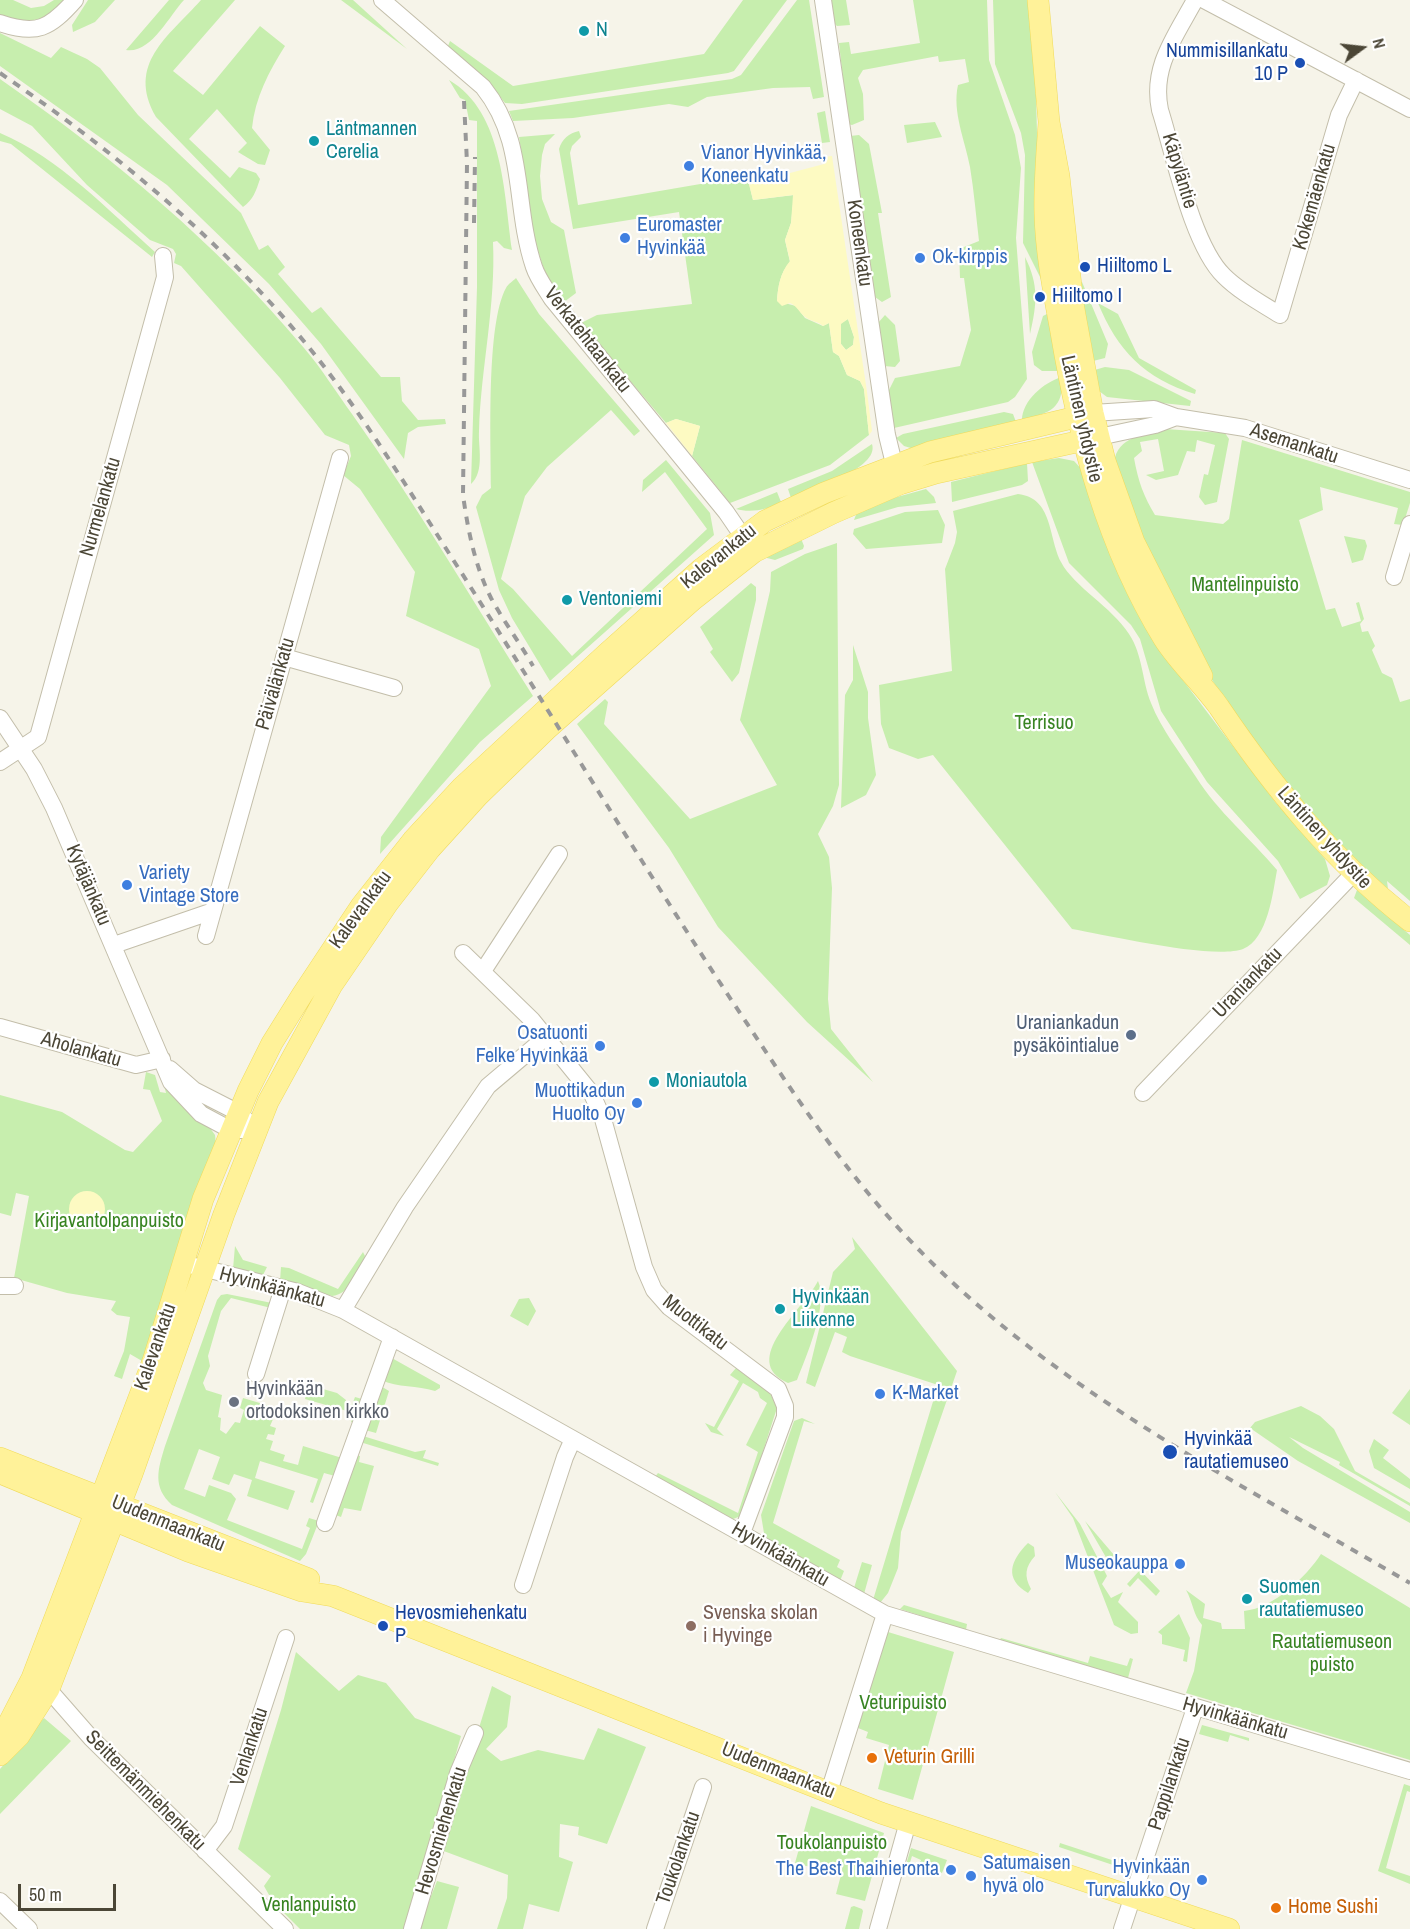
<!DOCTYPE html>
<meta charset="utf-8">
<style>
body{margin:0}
#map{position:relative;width:1410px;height:1929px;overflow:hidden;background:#f6f4e9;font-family:"Archivo Narrow",sans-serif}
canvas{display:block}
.north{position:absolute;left:1332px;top:18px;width:60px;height:60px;-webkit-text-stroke:4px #fff;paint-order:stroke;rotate:75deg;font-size:16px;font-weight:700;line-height:24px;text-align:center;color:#4b4636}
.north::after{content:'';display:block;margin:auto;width:21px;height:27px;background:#4b4636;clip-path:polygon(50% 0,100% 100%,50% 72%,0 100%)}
.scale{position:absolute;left:18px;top:1884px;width:98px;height:27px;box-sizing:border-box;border:3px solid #4b4636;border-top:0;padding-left:8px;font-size:18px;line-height:21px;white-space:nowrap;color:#4b4636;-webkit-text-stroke:4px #fff;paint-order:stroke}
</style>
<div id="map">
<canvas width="1410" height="1929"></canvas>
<div class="north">N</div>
<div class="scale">50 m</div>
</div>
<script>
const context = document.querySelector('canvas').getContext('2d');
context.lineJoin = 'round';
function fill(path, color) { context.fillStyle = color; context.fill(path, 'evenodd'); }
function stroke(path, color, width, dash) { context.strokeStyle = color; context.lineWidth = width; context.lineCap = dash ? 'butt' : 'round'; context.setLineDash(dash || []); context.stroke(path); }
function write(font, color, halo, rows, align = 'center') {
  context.font = font + ' "Archivo Narrow",sans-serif'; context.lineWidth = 4.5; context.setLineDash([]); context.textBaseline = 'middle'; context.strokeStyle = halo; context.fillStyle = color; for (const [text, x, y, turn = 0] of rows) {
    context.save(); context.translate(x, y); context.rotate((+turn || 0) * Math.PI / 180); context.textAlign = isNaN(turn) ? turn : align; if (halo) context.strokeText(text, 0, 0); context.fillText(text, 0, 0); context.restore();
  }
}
const green = new Path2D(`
 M0,0H13L31,8L44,6L54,0H69C46,24 31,22 0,17Z
 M88,0H115L95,22L73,32L72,25Z
 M169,0H184C169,16 151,54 126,50Z
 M201,0H235L173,71L203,95L260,26L285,46C269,71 255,98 252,128L270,150L265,165L258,164L238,152L247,143L217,109L189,139L230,178L239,167L256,173L260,179C256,191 253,200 243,207L156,117C126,64 168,37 201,0Z
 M341,0H353L407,49Z
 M743,0H787L734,71L728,73L522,104L505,103L485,78L448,46L450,41L513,86L704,54Z
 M797,0H809L824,97L813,99L810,87L773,88L707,97L688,107L669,104L573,118L513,121L509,111L732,79L741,75Z
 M831,0H846L850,25L837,26L834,23Z
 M913,0H987L989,60L1015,135L1021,168L1016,238L1027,379L1015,397L1008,402L894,428L888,392L895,378L960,366L971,330L964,278H960L959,249L979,241C976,216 974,191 970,167C965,140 952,112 958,85L969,82L965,59L939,62L938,56L863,70L858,78L863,94L864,120L852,125L848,124L839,43L849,42L851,54L920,43Z
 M993,0H1029L1036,96L1041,279L1023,243L1025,155L1021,133L995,64Z
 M0,33L51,58L61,47L87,59L100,68L138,115L241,213L259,250L268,245L285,267L278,274L312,313L321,307L381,377H400L402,401L418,420L445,419L446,424L418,427L408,433L404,459L321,344L269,284L167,185L0,66Z
 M0,79C114,158 215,242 304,348C322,369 336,392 352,414C417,505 473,602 533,696L480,742L380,854L381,837L491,686L479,649L406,616L415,572L360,489L343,475L351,456L349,445L325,435L280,378L181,266L174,263L176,254L173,249L150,240L87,185L32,126L0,109Z
 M449,80C504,112 504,195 512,250L504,248L497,241L493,242C496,305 481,367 479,431C478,447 485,471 471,484L477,287V121L469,120L465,100L460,98Z
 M825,111L830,142L822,143L817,113Z
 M935,122L942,137L907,143L904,125Z
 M579,131L581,137L572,146L570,153L578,205L747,176L753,200L794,195L791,223L785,240L790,262C780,273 778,287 777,301L796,306L805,318L823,326L829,323L833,352L839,356L847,375L860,381L864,389L869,435L830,465L730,503L692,456L700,426L676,419L666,423L581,323L597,315L692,304L679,212L573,229L559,149C562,139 569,133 579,131Z
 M0,133C59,158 107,209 155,252L152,257L11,144L0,141Z
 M555,134L545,144L542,155L540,176L542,199L551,222L564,230L576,293L564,302C530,266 527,185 519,137Z
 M859,135L869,144L882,213H878L891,297L882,302L875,297L850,136Z
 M1025,257C1039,285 1037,304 1030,334Z
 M516,278L539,314L640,431L634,436L611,410L547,467L525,496L501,579L513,589L572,656L707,529L665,472L642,492L643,480L666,460L710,513L714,535L550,681L512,618L499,590L476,507L482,495L491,488C491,443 486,324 506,288C508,284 513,281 516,278Z
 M1082,282L1108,344L1105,358L1089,362L1079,283Z
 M1098,303L1118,314L1139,358L1196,390L1195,394C1145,379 1117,350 1098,303Z
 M1047,314L1060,371H1042L1034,365L1032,352L1043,316Z
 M885,315L895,325L900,361L895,367L884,366L878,323Z
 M848,319L854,337L853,345L846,350L841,344V323Z
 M1105,367L1129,370L1191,401L1190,406L1107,397L1099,391L1091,371Z
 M1062,377C1064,409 1050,413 1022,420C1022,401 1044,382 1062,377Z
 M1004,412L1013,414L1016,422L914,449L904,446L896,438L903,434Z
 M1165,429L1225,433L1229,439L1217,502L1205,505L1199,497L1204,474L1208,475L1215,445L1197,440L1195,452L1187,451L1178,475L1156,480L1146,475L1164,471L1158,439L1140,442L1142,451L1134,458C1138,481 1144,497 1155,515L1223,524L1229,519L1242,440L1410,492V503L1403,525L1394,524L1398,508L1320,487L1323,510L1299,520L1326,610L1335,608L1342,627L1361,621L1356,603L1359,602L1364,619L1360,624L1362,632L1368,631L1375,646L1372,650L1382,673L1392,678L1400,702L1410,699V901L1387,881L1388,889C1294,808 1216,702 1163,589C1144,548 1131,504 1114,462C1118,436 1144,435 1165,429Z
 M872,444C880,469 809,490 791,498L788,489L832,471Z
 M1059,458L1074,461L1087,475L1176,671L1276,803L1325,859L1330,876L1327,885L1300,899L1278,861L1207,782L1161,711L1140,639L1131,625L1069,563L1032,462Z
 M1027,463L1028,481L1022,485L952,502L951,482Z
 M926,489L934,497L936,503L898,507L854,520L857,512L886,500Z
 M777,492L781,502C768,510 750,513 736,509Z
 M1018,494C1053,498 1048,536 1061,562C1074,587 1112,607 1129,634C1143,655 1142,681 1151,703C1161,729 1181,754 1196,777C1218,812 1251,839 1277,870C1273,892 1268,939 1243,949C1213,960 1107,935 1072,929L933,755L918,759L889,748L881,724L879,685L952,671L945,569L955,543L957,532L953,511Z
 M938,510L945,525L942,543L866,549L853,534L854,529L905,512Z
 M800,536L804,546L803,549L775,560L767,558L766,555Z
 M1344,536L1365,540L1367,546L1363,560L1352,563Z
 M837,543L839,785L833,806L818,834L829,857L832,888L828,999L831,1029L873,1082L807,1022L718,927L669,848L577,724L605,699L608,702L604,724L690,819L777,785L740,720L770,591L771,572L805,554Z
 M751,583L756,587V600L739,673L732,682L710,652L713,649L700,627Z
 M853,645L868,692V718L876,775L866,795L841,808L845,695L853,680Z
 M1357,890L1410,935V945L1354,898Z
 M146,1072L155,1075L160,1092L166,1093L163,1081L166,1082L171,1094L210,1128L215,1135L216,1145L142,1361L130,1354L122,1379L114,1376L124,1351L130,1317L117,1315L111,1310L116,1301L67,1293L14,1278L29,1196L16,1193L11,1216L0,1213V1095L62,1112L125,1150L133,1152L162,1121L150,1090L143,1089Z
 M852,1237L957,1371L901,1532L898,1568L888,1593L880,1603L873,1600L938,1385L850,1356L842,1352L847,1337L835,1332L815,1387L806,1383L833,1272L855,1249Z
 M235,1246L243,1260L267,1267L262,1277L233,1269Z
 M363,1252L365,1256C359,1271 349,1295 332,1296L280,1281L281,1267L289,1268L338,1289Z
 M818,1281C829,1304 806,1357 797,1380L788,1383C738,1361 803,1310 818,1281Z
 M227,1294L272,1303L271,1308L231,1298L221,1311L208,1356L210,1366L203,1383L206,1390L222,1395L218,1417L221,1418L220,1430L226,1434L235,1422L240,1423L244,1410L240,1408L243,1398L283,1410L280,1419L274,1417L270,1426L276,1428L274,1435L268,1434L266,1439L273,1441L270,1450L285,1455L283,1461L298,1465L303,1446L342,1458L335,1476L324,1473L313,1503L310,1502L318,1479L260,1461L255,1478L295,1491L288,1510L247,1496L252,1480L234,1474L229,1485L212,1479L220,1457L199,1449L184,1489L205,1497L209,1485L231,1493L236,1499L227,1520L302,1549L310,1528L306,1526L309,1518L319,1521L306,1554L300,1561L172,1505C152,1487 158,1469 165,1446L217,1300L221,1295Z
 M529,1298L536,1311L528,1326L510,1316L519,1299Z
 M390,1357L440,1385V1388L435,1391C417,1385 398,1388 381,1380Z
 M736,1368L770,1393L777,1408L744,1510L741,1516L733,1519L655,1477L658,1473L738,1513L758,1452L746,1445L767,1403L760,1398L758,1392L743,1383L717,1429L724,1436L711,1432L705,1423L714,1427L739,1381L730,1375Z
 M309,1385L337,1393L346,1400L345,1403L352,1405L355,1397L362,1399L354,1423L351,1422L354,1413L305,1399Z
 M379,1385L389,1391L376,1433L365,1430Z
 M1410,1389V1425L1392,1413Z
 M1301,1406L1320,1416L1334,1429L1355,1471L1410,1503V1506L1339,1465L1340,1462L1289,1437L1303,1448L1410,1512V1523L1298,1461L1250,1428L1255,1422Z
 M802,1418L815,1424L804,1421L773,1523L840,1560L837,1567L844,1571L840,1581L765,1539L761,1515L794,1421Z
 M363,1436L415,1452L426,1450L423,1458L439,1463L438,1466L360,1442Z
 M1374,1439L1389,1450L1383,1458L1410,1479V1489L1374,1468L1369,1451Z
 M356,1455L360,1456L359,1462L374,1466L361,1511L344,1508L341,1517L333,1514Z
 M1055,1492L1080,1524L1105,1572L1107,1576L1102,1584L1111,1598L1123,1592L1118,1602L1138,1622V1633L1131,1634L1114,1625L1073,1518Z
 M1085,1521L1120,1562L1111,1566Z
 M1028,1543L1034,1547L1035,1556C1025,1567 1024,1576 1031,1589L1028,1593C1004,1579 1010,1561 1028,1543Z
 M1321,1554L1410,1608V1760L1186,1693L1194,1671L1202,1625C1193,1615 1193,1602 1186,1590L1205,1604L1203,1618L1221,1623L1222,1629H1245L1244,1611C1274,1608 1306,1577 1321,1554Z
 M862,1562L872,1565L864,1594L854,1588Z
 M1140,1570L1160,1591L1156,1596L1138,1578L1130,1587L1127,1584Z
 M904,1605L967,1624L966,1630L900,1609Z
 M1179,1614L1190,1638L1187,1662L1183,1661L1185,1650L1162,1644V1635L1158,1632Z
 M888,1632L954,1652L913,1800L878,1789L889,1745L866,1738L868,1732L858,1728Z
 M1001,1638L1088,1663L1090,1656L1127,1666L1130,1658L1133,1659L1128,1678L999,1641Z
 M296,1652L339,1691L358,1675L386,1683L415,1718L461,1736L406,1929H300L273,1902L264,1886L271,1876L238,1849L281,1710Z
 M492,1686L511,1696L507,1727L486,1749L501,1761L538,1750L584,1760L598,1728L646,1747L607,1844L578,1835L579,1827L560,1824L559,1857L573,1862L559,1912L529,1904L523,1929H497L507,1898L508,1875L441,1850Z
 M44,1718L71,1741L0,1814V1769Z
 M1202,1725L1249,1738V1741L1230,1735L1228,1742L1199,1734Z
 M1404,1784L1410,1786V1792L1407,1791L1386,1868L1410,1876V1884L1378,1871Z
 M811,1806L884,1833L865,1901L836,1894L841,1875L795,1863Z
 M1060,1843L1118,1862L1116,1866L1059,1847Z
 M911,1848L947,1860L942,1873L919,1865L921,1860L912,1856L908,1869L905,1868Z
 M437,1881L459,1887L447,1929H418Z
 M854,1906L862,1909L863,1911L859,1929H845L851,1907Z`);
const sand = new Path2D(`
 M832,156L867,392L872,431L869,435L864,389L860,381L847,375L839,356L833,352L829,323L823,326C817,321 810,321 805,317C799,312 797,306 790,303L782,306L777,301C778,286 780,273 790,261L785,240L791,223L793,195L753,200L747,176L789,169L790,173L824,164V157ZM848,319L854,337L853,345L846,350L841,344V324Z
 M676,419L700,426L692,456L666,423Z
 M69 1209a18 18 0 1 1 36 0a18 18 0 1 1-36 0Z`);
const minor = new Path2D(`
 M382,0L483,87C527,142 513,205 534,267C538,279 546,289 552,299L726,512L750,547
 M823,0L887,435L897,476
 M1195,0C1175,37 1151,67 1160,110C1174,154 1192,245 1224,276C1240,292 1261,303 1280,315L1339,115L1356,80
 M1204,0L1410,109
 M0,23C37,36 50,28 75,0
 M1093,413L1154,409L1176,417L1245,428L1410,480
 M1099,437L1155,425L1176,417
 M1394,577L1410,524
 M284,657L394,688
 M0,718L34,769L54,808L171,1082L201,1114L231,1130H257
 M0,762L38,737L165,277L163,256
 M206,936L213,911
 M114,945L213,911L340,458
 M463,953L532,1020L592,1094L603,1119L644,1267L654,1290L669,1307L778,1389L785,1406V1417L742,1533
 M483,971L559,854
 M0,1027L136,1065L162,1059
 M170,1069L194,1090L239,1113L247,1121
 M1143,1093L1354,873
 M182,1263L298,1292L343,1310L885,1614L1410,1771
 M0,1286H15
 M343,1310L405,1207L488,1086L546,1037
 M256,1374L283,1288
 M325,1523L392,1337
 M523,1585L565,1457L573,1439
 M42,1682L91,1738L285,1929
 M829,1792L885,1614
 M205,1851L224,1826L286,1638
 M0,1901L29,1929
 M412,1929L458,1773L475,1733
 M655,1929L703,1787
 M878,1929L908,1822
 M1122,1929L1195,1708`);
const major = new Path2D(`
 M1038,0L1049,122L1059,176L1073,304L1093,413L1105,461L1134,542L1202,676
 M1049,122C1047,153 1044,184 1045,214C1046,254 1054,293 1061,332C1079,439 1107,546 1164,639C1180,664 1202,683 1219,707C1273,787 1333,861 1410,921
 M0,1458L309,1579
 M0,1473L188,1551L302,1591L333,1596L881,1813L1229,1929
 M0,1740L32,1678L153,1361L203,1199L248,1091L272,1043L302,995L361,906L413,840L462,787L606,654L701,569L765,521L824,493L930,452L1093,413
 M0,1755L19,1736L49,1689L132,1474L224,1214L268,1102L332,985L388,903L430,849L478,796L546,730L694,599L754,552L833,513L900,484L936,473L1099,437`);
const rail = new Path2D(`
 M0,73C114,151 219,238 307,345C365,416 412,496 461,572C552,715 639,860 732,1001C783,1077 831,1153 893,1222C1035,1381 1229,1477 1410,1583
 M464,101L467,163L463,495C468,531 475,566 491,598C504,622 520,643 533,666
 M474,223L475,157`);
const markers = [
 [584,31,6,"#0f9aa8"],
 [1300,63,6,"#1a4fb4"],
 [314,141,6,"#0f9aa8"],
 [689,166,6,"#3f7fe0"],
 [625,238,6,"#3f7fe0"],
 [920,258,6,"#3f7fe0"],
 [1085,267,6,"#1a4fb4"],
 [1040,297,6,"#1a4fb4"],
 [567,600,6,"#0f9aa8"],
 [127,885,6,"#3f7fe0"],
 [1131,1035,6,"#5c6f8a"],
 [600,1046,6,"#3f7fe0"],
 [654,1082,6,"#0f9aa8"],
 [637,1103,6,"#3f7fe0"],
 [780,1309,6,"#0f9aa8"],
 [880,1394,6,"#3f7fe0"],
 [234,1402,6,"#6b7280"],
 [1170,1452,8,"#1a4fb4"],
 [1180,1564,6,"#3f7fe0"],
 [1247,1599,6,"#0f9aa8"],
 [383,1626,6,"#1a4fb4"],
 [691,1626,6,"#8d6e63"],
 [872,1758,6,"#e8710a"],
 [951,1870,6,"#3f7fe0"],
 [971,1876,6,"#3f7fe0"],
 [1202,1880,6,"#3f7fe0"],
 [1276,1908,6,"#e8710a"]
];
const cultureNames = [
 ["N",596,31],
 ["Läntmannen",326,130],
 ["Cerelia",326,153],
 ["Ventoniemi",579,600],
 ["Moniautola",666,1082],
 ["Hyvinkään",792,1298],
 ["Liikenne",792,1321],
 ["Suomen",1259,1588],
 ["rautatiemuseo",1259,1611]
];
const transitNames = [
 ["Nummisillankatu",1288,52,"right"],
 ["10 P",1288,75,"right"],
 ["Hiiltomo L",1097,267],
 ["Hiiltomo I",1052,297],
 ["Hyvinkää",1184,1440],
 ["rautatiemuseo",1184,1463],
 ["Hevosmiehenkatu",395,1614],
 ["P",395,1637]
];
const shopNames = [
 ["Vianor Hyvinkää,",701,154],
 ["Koneenkatu",701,177],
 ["Euromaster",637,226],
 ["Hyvinkää",637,249],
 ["Ok-kirppis",932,258],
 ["Variety",139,874],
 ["Vintage Store",139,897],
 ["Osatuonti",588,1034,"right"],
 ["Felke Hyvinkää",588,1057,"right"],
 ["Muottikadun",625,1092,"right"],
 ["Huolto Oy",625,1115,"right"],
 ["K-Market",892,1394],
 ["Museokauppa",1168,1564,"right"],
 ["Satumaisen",983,1864],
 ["hyvä olo",983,1887],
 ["Hyvinkään",1190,1868,"right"],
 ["Turvalukko Oy",1190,1891,"right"],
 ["The Best Thaihieronta",939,1870,"right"]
];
const streetNames = [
 ["Käpyläntie",1179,171,73],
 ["Kokemäenkatu",1315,197,-74],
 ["Koneenkatu",859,243,82],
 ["Verkatehtaankatu",587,340,52],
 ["Läntinen yhdystie",1081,419,77],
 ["Asemankatu",1294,444,18],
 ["Nurmelankatu",101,507,-74],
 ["Kalevankatu",719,557,-39],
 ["Päivälänkatu",276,684,-74],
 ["Läntinen yhdystie",1324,838,48],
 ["Kytäjänkatu",88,885,67],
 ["Kalevankatu",361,910,-54],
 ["Uraniankatu",1248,983,-46],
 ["Aholankatu",81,1050,16],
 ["Hyvinkäänkatu",272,1288,15],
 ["Muottikatu",695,1323,38],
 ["Kalevankatu",156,1347,-71],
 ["Uudenmaankatu",168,1524,22],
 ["Hyvinkäänkatu",780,1555,30],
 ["Hyvinkäänkatu",1235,1719,16],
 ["Venlankatu",250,1747,-72],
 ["Uudenmaankatu",778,1771,22],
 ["Pappilankatu",1170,1784,-72],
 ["Seittemänmiehenkatu",145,1791,45],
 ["Hevosmiehenkatu",442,1831,-73],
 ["Toukolankatu",679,1858,-71]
];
const parkNames = [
 ["Mantelinpuisto",1245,586],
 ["Terrisuo",1044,724],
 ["Kirjavantolpanpuisto",109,1222],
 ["Rautatiemuseon",1332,1643],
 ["puisto",1332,1666],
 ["Veturipuisto",903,1704],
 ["Toukolanpuisto",832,1844],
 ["Venlanpuisto",309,1906]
];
const serviceNames = [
 ["Uraniankadun",1119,1024],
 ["pysäköintialue",1119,1047]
];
const worshipNames = [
 ["Hyvinkään",246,1390],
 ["ortodoksinen kirkko",246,1413]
];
const educationNames = [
 ["Svenska skolan",703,1614],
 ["i Hyvinge",703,1637]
];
const foodNames = [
 ["Veturin Grilli",884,1758],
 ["Home Sushi",1288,1908]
];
fill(green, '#c7eeae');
fill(sand, '#fdfac2');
stroke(minor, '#c3beaa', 18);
stroke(major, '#f0db5c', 22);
stroke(minor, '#fff', 16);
stroke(major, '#fff299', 21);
stroke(rail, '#989898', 4, [8, 8]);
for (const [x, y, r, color] of markers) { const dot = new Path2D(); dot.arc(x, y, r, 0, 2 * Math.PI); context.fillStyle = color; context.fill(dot); stroke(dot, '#fff', 2); }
write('20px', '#0d838f', '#fff', cultureNames, 'left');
write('20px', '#164399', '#fff', transitNames, 'left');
write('20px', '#366cbe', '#fff', shopNames, 'left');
write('20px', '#4b4636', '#fff', streetNames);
write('20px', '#388422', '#fff', parkNames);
write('20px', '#4e5e75', '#fff', serviceNames, 'right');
write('20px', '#5b616d', '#fff', worshipNames, 'left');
write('20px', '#785e54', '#fff', educationNames, 'left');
write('20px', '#c56008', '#fff', foodNames, 'left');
</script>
